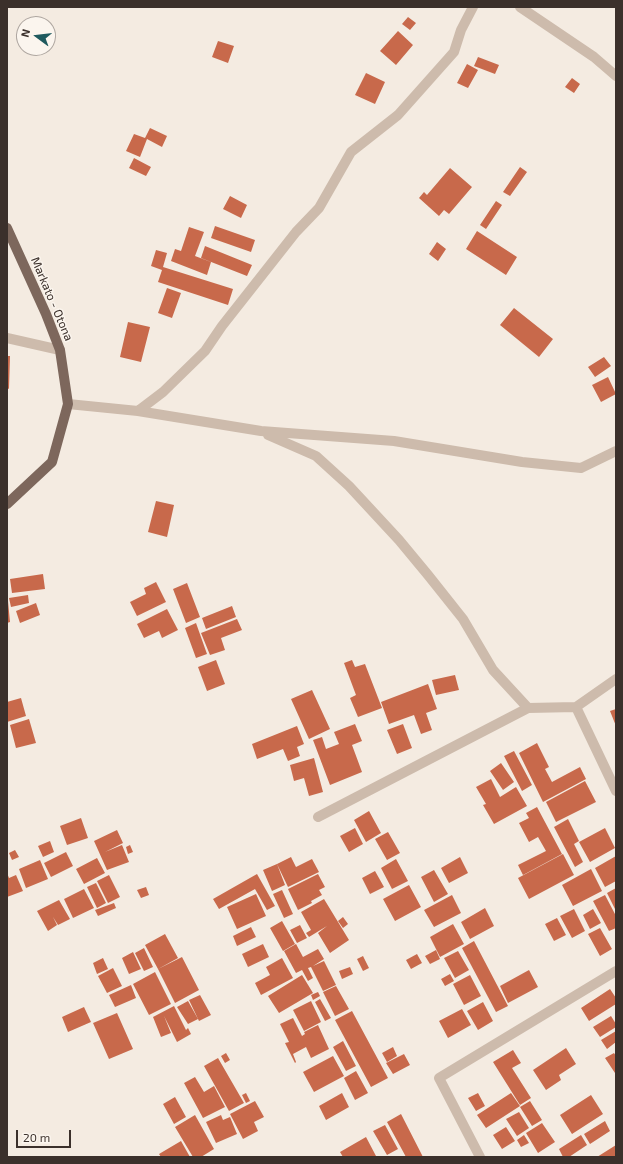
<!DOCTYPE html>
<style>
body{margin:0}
#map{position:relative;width:623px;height:1164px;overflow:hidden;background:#f4ebe1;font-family:"Exo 2",sans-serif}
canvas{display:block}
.frame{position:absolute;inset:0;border:8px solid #3b302b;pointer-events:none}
.north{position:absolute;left:16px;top:16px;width:40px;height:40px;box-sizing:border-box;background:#fbf5ee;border:1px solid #aea6a0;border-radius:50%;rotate:285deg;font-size:11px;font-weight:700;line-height:16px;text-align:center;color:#3b302b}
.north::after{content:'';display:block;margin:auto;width:14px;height:18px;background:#1f5a5e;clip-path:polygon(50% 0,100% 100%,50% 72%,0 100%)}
.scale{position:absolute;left:16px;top:1130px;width:55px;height:18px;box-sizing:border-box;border:2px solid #3b302b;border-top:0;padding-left:5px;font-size:12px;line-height:14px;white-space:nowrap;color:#3b302b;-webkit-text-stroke:3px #fbf5ee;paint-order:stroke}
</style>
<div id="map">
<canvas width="623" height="1164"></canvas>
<div class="frame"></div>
<div class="north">N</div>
<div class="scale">20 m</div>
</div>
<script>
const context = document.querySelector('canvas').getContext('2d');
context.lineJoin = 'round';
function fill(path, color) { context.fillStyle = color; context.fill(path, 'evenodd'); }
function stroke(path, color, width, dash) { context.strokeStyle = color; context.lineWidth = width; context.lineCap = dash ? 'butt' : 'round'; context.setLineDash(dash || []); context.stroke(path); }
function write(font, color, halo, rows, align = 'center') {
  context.font = font + ' "Exo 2",sans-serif'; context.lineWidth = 3; context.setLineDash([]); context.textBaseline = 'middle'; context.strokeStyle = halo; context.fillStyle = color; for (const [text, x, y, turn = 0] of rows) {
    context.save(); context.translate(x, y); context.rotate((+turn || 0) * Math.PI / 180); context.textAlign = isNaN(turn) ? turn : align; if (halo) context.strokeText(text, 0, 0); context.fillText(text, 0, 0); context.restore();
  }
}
const building = new Path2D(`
 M408,17L416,23L410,30L402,24Z
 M398,31L413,45L396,65L380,51Z
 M218,41L234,46L228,63L212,57Z
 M478,57L499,65L495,74L474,66Z
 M467,64L478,70L468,88L457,83Z
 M366,73L385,82L375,104L355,95Z
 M572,78L580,84L574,93L565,87Z
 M150,128L167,136L162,147L147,139L140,157L126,151L134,134L145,138Z
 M134,158L151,167L146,176L129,168Z
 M520,167L527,172L510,196L503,192Z
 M450,168L472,187L449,214L444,210L439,216L419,198L424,192L427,195Z
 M230,196L247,205L241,218L223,209Z
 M496,201L502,205L486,229L480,225Z
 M215,226L255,240L251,252L211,238Z
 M189,227L204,232L195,256L211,262L207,275L171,261L175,249L181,251Z
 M477,231L517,257L506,275L466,249Z
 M437,242L446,249L438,261L429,254Z
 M205,246L252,265L247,276L201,258Z
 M156,250L167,253L163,267L233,289L228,305L158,282L162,270L151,266Z
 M167,288L181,293L172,318L158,313Z
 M514,308L553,339L539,357L500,325Z
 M128,322L150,327L141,362L120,357Z
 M7,356H10L9,389L7,388Z
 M604,357L611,366L595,377L588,367Z
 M608,377L616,394L601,402L592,385Z
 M156,501L174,505L167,537L148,532Z
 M43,574L45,589L12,593L10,579Z
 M156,582L166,602L137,616L130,602L146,594L144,588Z
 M187,583L200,617L186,623L173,589Z
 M28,595L29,603L11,607L9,598Z
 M7,601H8L10,622L7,623Z
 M36,603L40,615L20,623L16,611Z
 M232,606L236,617L206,629L202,618Z
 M167,609L178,630L162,638L159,631L144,638L137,624Z
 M237,619L242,630L221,638L225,650L210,655L201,633Z
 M196,623L207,654L196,658L185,628Z
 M216,660L225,684L207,691L198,667Z
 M352,660L355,667L365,664L382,708L358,717L350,698L356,695L344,663Z
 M455,675L459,690L436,695L432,680Z
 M428,684L437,709L426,713L432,730L421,734L414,715L389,724L381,702Z
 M312,690L330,729L309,739L291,699Z
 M21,698L26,716L7,722V702Z
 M616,709V726L610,711Z
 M29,719L36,743L16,748L10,725Z
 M355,724L362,741L352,745L362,772L330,785L313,740L322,737L326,749L339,744L334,732Z
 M403,724L412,748L397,754L387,730Z
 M297,726L304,744L297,747L300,756L288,761L283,749L257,759L252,744Z
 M537,743L549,767L545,769L552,782L580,767L586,779L543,802L519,753Z
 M514,751L532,785L522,791L504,756Z
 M314,758L323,792L309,796L304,778L294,781L290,765Z
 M501,763L514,782L503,790L490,771Z
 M491,779L500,797L516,787L527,806L494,824L483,805L486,804L476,787Z
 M585,781L596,802L556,822L546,802Z
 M537,807L562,854L523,875L518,865L546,851L538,837L529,842L519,823L529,818L526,813Z
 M369,811L381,833L366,842L354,820Z
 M81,818L88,838L67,845L60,826Z
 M568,819L579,841L574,844L583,862L575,867L554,827Z
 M355,828L363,844L349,852L340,836Z
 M605,828L615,848L590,862L579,842Z
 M117,830L123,843L105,852L122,845L129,862L107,870L94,841Z
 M388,832L400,853L387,860L375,839Z
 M50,841L54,852L43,857L38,846Z
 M130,845L133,852L128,854L126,847Z
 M15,850L19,857L12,860L9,853Z
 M66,852L73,866L51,877L44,863Z
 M563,854L574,875L529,899L518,878Z
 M616,856V881L605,887L595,868Z
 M291,857L296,867L312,859L319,872L288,887L277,864Z
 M460,857L468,873L449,883L441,868Z
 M97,858L105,873L84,884L76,869Z
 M396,859L408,881L392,889L381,868Z
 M40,860L48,879L26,888L19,869Z
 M277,864L285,885L272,891L263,870Z
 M591,869L602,891L573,906L562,885Z
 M434,870L448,894L434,902L421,877Z
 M375,871L384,887L370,894L362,878Z
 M7,873L9,878L16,875L23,891L7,897Z
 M257,874L275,906L267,910L255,889L219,909L213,899Z
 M318,874L325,887L319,890L322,895L311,901L312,903L298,910L288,889Z
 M109,875L120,897L108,903L97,881Z
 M96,883L106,903L97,908L87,887Z
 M409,885L421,907L395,921L383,899Z
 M146,887L149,895L141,898L137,890Z
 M616,888V911L607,893Z
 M84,889L94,908L73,918L64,899Z
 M282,890L293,914L284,918L273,894Z
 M256,894L266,916L237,929L227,907Z
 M452,895L461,913L434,927L424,910Z
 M605,895L616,916V928L609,931L593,901Z
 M324,899L349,940L330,953L318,933L327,926L309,937L306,933L311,930L301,912Z
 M59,900L70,919L58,925L53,917L57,925L48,931L37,911Z
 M114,903L116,908L98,916L95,910Z
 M485,908L494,926L470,939L461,922Z
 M574,909L585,931L572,938L560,916Z
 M593,909L601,923L590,929L583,915Z
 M343,917L348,924L343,928L338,921Z
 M557,918L566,935L554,941L545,924Z
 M282,921L295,944L283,951L270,928Z
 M453,924L464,944L440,957L430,937Z
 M300,925L307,938L297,943L290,930Z
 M251,927L256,937L237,946L233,936Z
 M600,928L612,949L600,956L588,934Z
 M165,934L178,958L158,969L145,945Z
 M474,941L508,1006L496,1012L462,948Z
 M263,944L269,957L248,967L242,954Z
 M296,944L303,957L318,949L324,959L313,966L324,961L336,985L323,991L311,967L308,968L313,978L308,981L302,970L296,973L284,951Z
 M144,948L153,967L144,971L135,953Z
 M436,950L440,959L430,964L425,956Z
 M458,951L469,970L455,978L444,958Z
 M133,952L141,969L129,974L122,958Z
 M417,954L422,963L411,969L406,960Z
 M363,956L369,968L363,971L357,959Z
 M182,957L199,990L175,1003L158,969Z
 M103,958L108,969L97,974L93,963Z
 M282,958L293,978L261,995L255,983L270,975L266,967Z
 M350,967L353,974L342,979L339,971Z
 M113,968L122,986L107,993L98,976Z
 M529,970L538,987L508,1003L500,986Z
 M155,972L171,1004L149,1015L133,984Z
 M450,974L454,981L445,986L441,979Z
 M302,975L313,993L279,1013L268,996Z
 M470,975L481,996L464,1005L453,984Z
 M131,985L136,998L115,1007L109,995Z
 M336,986L349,1009L335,1016L323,992Z
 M610,989L616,998V1004L589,1021L581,1008Z
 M318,992L320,996L313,1000L311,995Z
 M200,995L211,1015L199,1021L189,1000Z
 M320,999L331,1018L325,1021L315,1002Z
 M188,1001L198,1019L188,1024L177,1007Z
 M311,1001L321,1022L304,1031L293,1010Z
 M483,1002L493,1021L478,1030L467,1011Z
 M174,1006L186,1030L188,1028L191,1034L177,1042L164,1016L171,1033L161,1037L153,1017Z
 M84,1007L91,1022L68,1032L62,1017Z
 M462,1009L471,1025L448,1038L439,1021Z
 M352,1011L388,1078L371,1087L335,1020Z
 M117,1013L133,1049L109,1059L93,1023Z
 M611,1016L616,1024V1027L600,1037L593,1027Z
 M293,1018L302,1036L305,1034L304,1032L318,1025L329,1049L311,1058L306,1047L293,1054L296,1062L295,1063L285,1043L289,1042L280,1024Z
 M616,1031V1042L607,1049L601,1040Z
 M343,1041L356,1066L346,1071L333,1047Z
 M393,1047L397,1056L387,1062L382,1053Z
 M566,1048L576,1064L559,1075L561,1080L546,1090L533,1070Z
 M513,1050L521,1063L512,1068L531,1098L520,1105L493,1062Z
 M226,1053L230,1060L225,1063L221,1056Z
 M614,1053L616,1056V1072L615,1073L605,1058Z
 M404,1054L410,1065L393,1074L386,1063Z
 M333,1056L344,1076L314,1092L303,1072Z
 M218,1058L244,1103L229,1111L204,1066Z
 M356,1071L368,1093L355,1100L344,1078Z
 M195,1077L204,1092L214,1086L225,1107L203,1118L184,1083Z
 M246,1093L250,1101L246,1103L242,1095Z
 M342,1093L349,1107L326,1120L319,1106Z
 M478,1093L485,1106L476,1111L468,1098Z
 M511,1093L520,1106L486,1128L477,1115Z
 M591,1095L603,1114L572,1134L560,1115Z
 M175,1097L186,1117L174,1124L163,1104Z
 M255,1101L264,1117L254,1122L258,1131L243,1139L230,1114Z
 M530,1101L542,1120L532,1126L520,1107Z
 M519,1112L529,1128L517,1136L506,1119Z
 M401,1114L423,1157H406L387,1122Z
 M195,1115L214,1149L201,1157H193L175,1127Z
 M221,1115L223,1120L230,1117L237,1134L216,1143L206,1122Z
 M605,1121L610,1131L590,1144L584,1134Z
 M542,1123L555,1142L538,1153L526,1133Z
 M385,1125L398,1149L387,1155L373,1131Z
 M506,1127L515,1141L502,1149L493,1135Z
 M524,1135L529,1143L521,1147L517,1140Z
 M581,1135L587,1145L569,1157H563L559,1149Z
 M366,1137L376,1156L343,1157L340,1152Z
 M181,1141L190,1157H161L159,1154Z
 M616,1145V1157H597Z`);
const minor = new Path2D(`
 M520,7L594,57L616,76
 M7,338L60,350
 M68,404L138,411L261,431L394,441L522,462L581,468L616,451
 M138,411L163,392L205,351L222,326L296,232L319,208L351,152L398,115L454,52L461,30L473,7
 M268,435L316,456L349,486L399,540L428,575L463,619L493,670L528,708
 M576,707L616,791
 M318,817L528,708L576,707L616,679
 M480,1157L439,1078L616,971`);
const primary = new Path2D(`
 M7,228L46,314L60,350L68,404L52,462L7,504`);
const streetNames = [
 ["Markato - Otona",52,299,67]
];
fill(building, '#c8694b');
stroke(minor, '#cdbbac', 10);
stroke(primary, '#7d675c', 10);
write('12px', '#3b302b', '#fbf5ee', streetNames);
</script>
